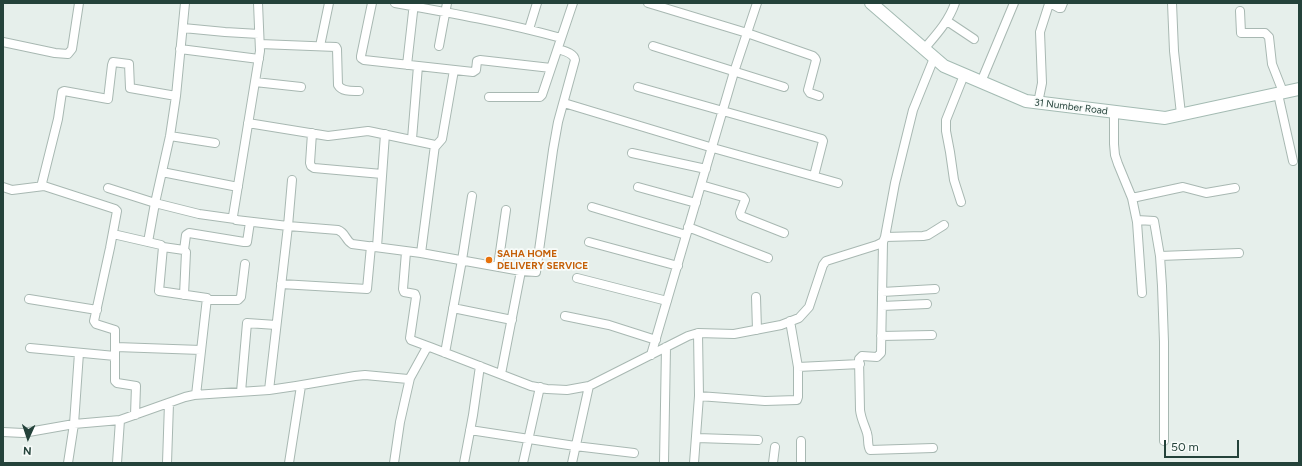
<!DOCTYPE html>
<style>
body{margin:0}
#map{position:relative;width:1302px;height:466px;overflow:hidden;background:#e6efeb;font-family:Figtree,sans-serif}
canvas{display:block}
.frame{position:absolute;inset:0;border:4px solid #24423a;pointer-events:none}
.north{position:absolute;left:8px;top:418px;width:40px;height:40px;-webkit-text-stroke:3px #f7fbf9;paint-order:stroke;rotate:183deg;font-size:11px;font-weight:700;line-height:16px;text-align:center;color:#24423a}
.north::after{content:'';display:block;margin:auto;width:14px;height:18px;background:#24423a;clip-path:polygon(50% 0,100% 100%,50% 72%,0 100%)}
.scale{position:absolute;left:1164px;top:440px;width:75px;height:18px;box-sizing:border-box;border:2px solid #24423a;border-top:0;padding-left:5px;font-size:12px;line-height:14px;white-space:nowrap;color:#24423a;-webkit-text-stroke:3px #f7fbf9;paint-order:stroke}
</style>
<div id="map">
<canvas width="1302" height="466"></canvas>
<div class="frame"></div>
<div class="north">N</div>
<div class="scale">50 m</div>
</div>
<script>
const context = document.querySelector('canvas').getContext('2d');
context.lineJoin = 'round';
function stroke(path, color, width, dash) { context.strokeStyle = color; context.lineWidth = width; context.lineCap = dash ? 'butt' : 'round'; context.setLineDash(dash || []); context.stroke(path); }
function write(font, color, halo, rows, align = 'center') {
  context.font = font + ' Figtree,sans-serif'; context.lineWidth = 3.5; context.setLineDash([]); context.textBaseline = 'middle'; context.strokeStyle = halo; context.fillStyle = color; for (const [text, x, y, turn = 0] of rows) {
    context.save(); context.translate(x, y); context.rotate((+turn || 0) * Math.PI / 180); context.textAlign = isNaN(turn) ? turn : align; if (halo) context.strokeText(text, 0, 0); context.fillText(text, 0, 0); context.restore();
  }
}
const street = new Path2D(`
 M258,3L260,51L233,216V218L236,220L288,226L269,390
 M372,3L361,56V58L364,60L473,72L476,70L477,61L480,60L551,68
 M395,3C451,13 507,23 561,38
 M648,3L747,33L813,56L815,58L816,60L808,90L810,93L819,96
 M1172,3L1174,51L1181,114
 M1240,11L1241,33H1265L1269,37L1272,64L1283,92
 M947,21L974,39
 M183,28L225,32L259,34
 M529,29L537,3
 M3,42L55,53L68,54L72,49L79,3
 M260,44L336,47L337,49L338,85C342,92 352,91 359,91
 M320,46L329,3
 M439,46L447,3
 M653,46L784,87
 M180,49L259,59
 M924,49C936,35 949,21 955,3
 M407,65L414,3
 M255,82L301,87
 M981,82L1014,3
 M638,87L822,139L823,141L814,176
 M1278,94L1293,161
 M489,97H540L542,95L573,3
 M564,103L713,148L838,183
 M1038,103L1042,83L1040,32L1049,4L1050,3L1059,8H1061L1063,3
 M1114,112V144L1115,155L1118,164L1132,198L1137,222L1142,293
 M248,123L328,136L368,131L373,132L435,145L421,253
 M312,133L310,163L311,166L314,168L382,174
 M170,136L215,143
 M412,139L418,66
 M435,147L442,139L454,70
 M632,153L706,169
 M162,172L238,187
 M292,180L288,226L338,230C346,233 345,240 352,244L421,253L521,271L536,272L553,150L558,122L575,60C574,53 564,51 558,49
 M701,185L743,197L745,200L740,213L741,216L784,233
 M3,187L12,190L44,186
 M638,187L696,203
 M108,188L155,203L199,214L235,219
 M1132,198L1183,187L1206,193L1235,188
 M961,202L954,180L950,152L946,131V120L964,75
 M592,207L686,235
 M1137,220L1154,221L1160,256L1162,286L1164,342V441
 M688,227L768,258
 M113,234L161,245L163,247L159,291L207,298L196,395
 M885,237L923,236L928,235L944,225
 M148,242L155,203L170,136L176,96L185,3
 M589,242L678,266
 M883,242L881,353L877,357L862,356L859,359L860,410C861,419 865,426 867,433C869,439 867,445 870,450L933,448
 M163,247L184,250L186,252L184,295
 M377,247L385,134
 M184,250L186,235L189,233L244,242H247L250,222
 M406,252L403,289L404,292L415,294L416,297L410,338L411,340L430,347
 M1160,256L1239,253
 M498,266L506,210
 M577,278L667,301
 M281,284L367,289L371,246
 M882,292L935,289
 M756,297L757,330
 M29,299L97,310
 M208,300H238L241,297L245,264
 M882,306L927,304
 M453,308L512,320
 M565,316L609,325L656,340
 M790,321L798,367L860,364
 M881,336L932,335
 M116,347L201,350
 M30,348L115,356
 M445,353L462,260L472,196
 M651,355L734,72L757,3
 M501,374L521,271
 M241,392L247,323L276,325
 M699,396L765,401L797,400L798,397V367
 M135,415L136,386L117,383L115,381V330L96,324L94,321L110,248L117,211L115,209L44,186L42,183L58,119L62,92L64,91L108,99L112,65L113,62L129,64L130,88L176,96
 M470,430L575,446L634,453
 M3,432L23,433L74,424L120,420L185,397L194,395L269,390L296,386L355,376L365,375L408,379L410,378L426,349L430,347L531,386L547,389L567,390L589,386L688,336L698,333L734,334L781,325L799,318L809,307L823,265L826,261L877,245L883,242L885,237L895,183L913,110L934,58
 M697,438L758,440
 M68,463L74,424L79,353
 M117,463L120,420
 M167,463L169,403
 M289,463L301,386
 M394,463L400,422L410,378
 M464,463L473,415L480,366
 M523,463L540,387
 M572,463L589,386
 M664,463L666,347
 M694,463L699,396L698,333
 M773,463L775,447
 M801,463V441`);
const secondary = new Path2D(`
 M871,3L944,66L1026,101L1165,118L1299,89`);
const markers = [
 [489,260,4,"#e8710a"]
];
const streetNames = [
 ["31 Number Road",1071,107,7]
];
const foodNames = [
 ["SAHA HOME",497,254],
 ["DELIVERY SERVICE",497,266]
];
stroke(street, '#a8b8b2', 10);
stroke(secondary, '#a4bbb3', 14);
stroke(street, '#fff', 8);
stroke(secondary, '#fff', 12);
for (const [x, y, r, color] of markers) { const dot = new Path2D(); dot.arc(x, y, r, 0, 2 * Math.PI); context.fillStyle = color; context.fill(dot); stroke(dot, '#f7fbf9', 1.5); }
write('10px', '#24423a', '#f7fbf9', streetNames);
write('bold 10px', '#c56008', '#f7fbf9', foodNames, 'left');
</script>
